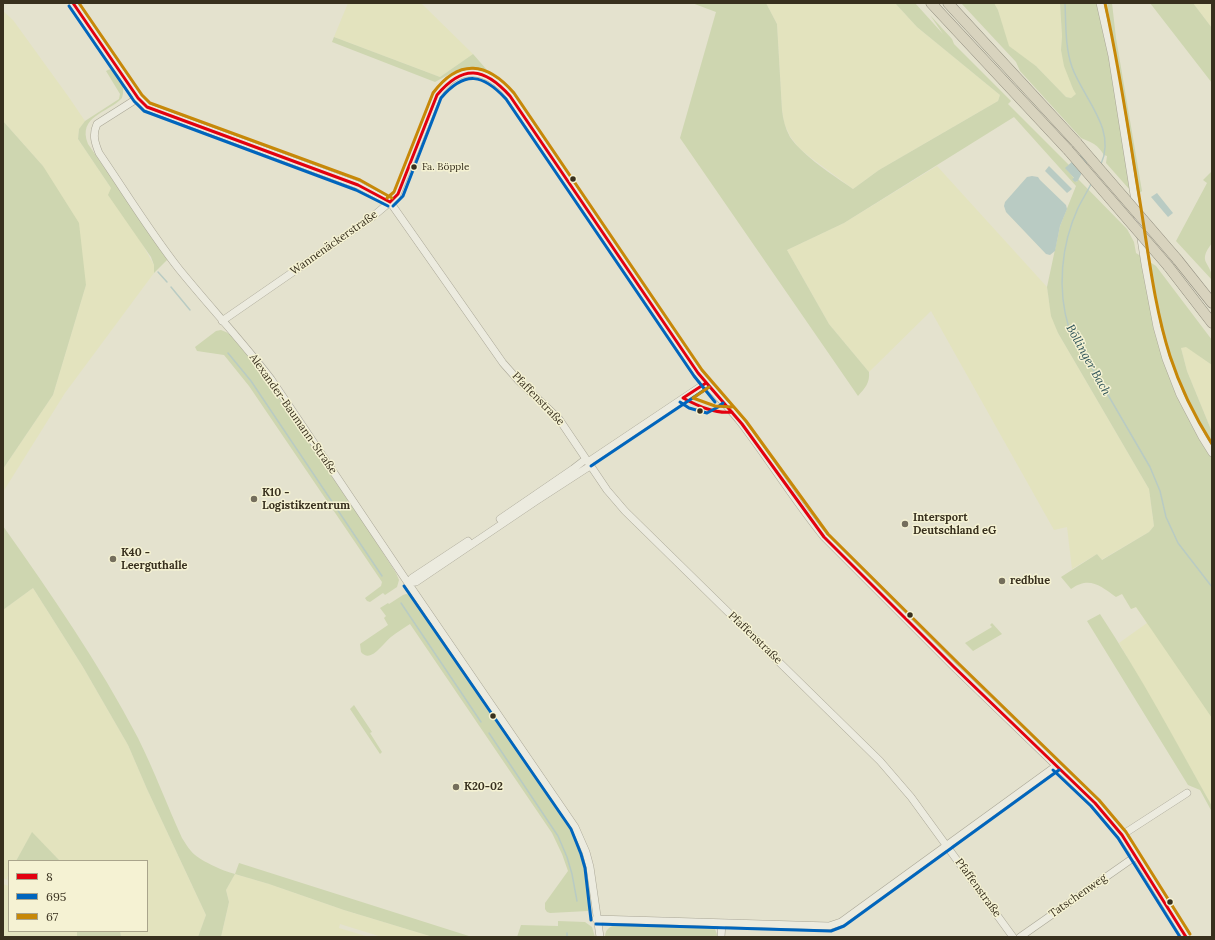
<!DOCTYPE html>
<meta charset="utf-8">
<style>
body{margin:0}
#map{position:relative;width:1215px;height:940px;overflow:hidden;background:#e4e2ce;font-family:Lora,serif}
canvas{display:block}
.frame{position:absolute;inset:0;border:4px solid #38301e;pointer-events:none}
.legend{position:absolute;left:8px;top:860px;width:140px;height:72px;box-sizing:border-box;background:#f5f2d3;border:1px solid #a9a48b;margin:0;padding:5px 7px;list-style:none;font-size:12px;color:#38301e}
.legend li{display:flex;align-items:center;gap:8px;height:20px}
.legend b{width:20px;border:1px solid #a9a48b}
</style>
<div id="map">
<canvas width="1215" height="940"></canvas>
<div class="frame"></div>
<ul class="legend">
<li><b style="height:5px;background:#e3000f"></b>8</li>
<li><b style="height:5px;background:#0065bd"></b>695</li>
<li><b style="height:5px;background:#c78808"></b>67</li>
</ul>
</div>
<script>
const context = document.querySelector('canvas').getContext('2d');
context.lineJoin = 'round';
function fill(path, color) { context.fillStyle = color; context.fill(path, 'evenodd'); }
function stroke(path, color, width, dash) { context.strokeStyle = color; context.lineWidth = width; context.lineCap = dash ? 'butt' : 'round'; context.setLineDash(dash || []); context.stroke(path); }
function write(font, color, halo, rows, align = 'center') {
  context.font = font + ' Lora,serif'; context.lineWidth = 3; context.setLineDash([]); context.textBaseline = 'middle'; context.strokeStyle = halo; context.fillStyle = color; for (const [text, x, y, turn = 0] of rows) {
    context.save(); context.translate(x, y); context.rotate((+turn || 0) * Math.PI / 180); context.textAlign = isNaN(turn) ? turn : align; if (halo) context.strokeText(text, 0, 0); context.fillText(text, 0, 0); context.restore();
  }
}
const farmland = new Path2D(`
 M348,3H421L473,54L440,77L334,37Z
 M766,3H895L917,27L1000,95L998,101L879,170L853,189L810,157L799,148L790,136L784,123L782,110L777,24Z
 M994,3H1060L1062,36L1061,50L1073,89L1077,94L1071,98L1066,97L1036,66L1008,46L998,10Z
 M1193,3H1212V28L1199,11Z
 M3,11L13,20L68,96L85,121L79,129L78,139L111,188L154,265V273L65,393L3,492V469L53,395L86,285L43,166L3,121Z
 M937,166L1047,287L1049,302L1058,333L1149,489L1154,526L1149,532L1101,560L1097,554L1072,569L1067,527L1054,530L931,311L869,372L829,324L787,250L844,223Z
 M1186,346L1212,365V432L1187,371L1181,348Z
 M1155,545L1212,617V806L1119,643L1147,623L1136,607L1131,609Z
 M33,588L83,667L128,745L147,789L206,915L198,937H121L120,931H147V861H60L32,833L16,861H9V873L7,878L9,880L3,878V610Z
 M235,874L269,884L344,910L433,937H382L340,924L339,928L369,937H221L229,902L226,890Z
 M3,884L9,886V931H77V937H3Z`);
const green = new Path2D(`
 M692,3H766L777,24L782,110C783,119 785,128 790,137C804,157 833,175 853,189L879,170L998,101L1000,95L917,27L895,3H915L943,34L930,15L952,39L954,44L1011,101L1008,104L1069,165L1066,168L1076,181L1077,182L1078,179L1127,229L1134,242L1136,253L1156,266L1212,340V365L1186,347L1181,348L1187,371L1212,432V718L1136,607L1131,609L1122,594L1116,597C1100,586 1090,576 1071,589L1061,577L1097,554L1102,560L1149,532L1154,526L1149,489L1058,333L1051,316L1047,287L1060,226L1076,186L1014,117L844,223L787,250L829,324L869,372C870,383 865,388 858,396L680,138L716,12Z
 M961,3H994L998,10L1009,46L1036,66L1066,97L1071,98L1076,94L1073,89L1064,66L1061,50L1062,36L1060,3H1097L1106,36L1130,190L1106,163L1107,156L1104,155C1097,144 1093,143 1081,138L1020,71L1016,62Z
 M1107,3H1112L1116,38L1142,191L1139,194L1137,192L1131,143Z
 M1150,3H1193L1212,28V83Z
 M334,37L440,77L473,54L487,70L459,69L435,82L332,42Z
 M110,69C120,75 126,86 122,98C108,113 77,116 88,144L168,259L154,273V265L151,257L108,195L111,188L78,139L79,129L85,121L119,99L120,94L106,71Z
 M3,121L43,166L79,223L86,285L53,395L3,469Z
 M1212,171V243C1196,264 1212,261 1212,280L1176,241L1207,183L1203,180Z
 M221,330C236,335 245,350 254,362L367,528L396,573L399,580L397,587L385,595L383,593L370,602L367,601L365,598L381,586L382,582L249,386L224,355L197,351L195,347L216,331Z
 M3,526C51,594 99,663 138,738C154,770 167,805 182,838C185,842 187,847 191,851C198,860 223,871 235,874L239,863L472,937H433L344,910L269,884L235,874L226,890L229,902L221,937H198L206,915L147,789L128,745L83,667L33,588L3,610Z
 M406,594L412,595L484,699L498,722L504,729L572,827C582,849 596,888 588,911L550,913L547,912L545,909V903L568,871L562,854L552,833L410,624C404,628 397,632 391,637C383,643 371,664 361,652L360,644L388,625L384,618L386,616L380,608L388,603L389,604L403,595Z
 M1100,614C1141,676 1176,742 1212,806V812L1200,790L1188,785L1087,621Z
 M992,623L1002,634L973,651L965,643L992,627L990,625Z
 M354,705L372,732L370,733L382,752L380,754L350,709Z
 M32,832L60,861H16Z
 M558,921L585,922L592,927L595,937H517L521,925L558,926Z
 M621,924L710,926L715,929L718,937H605C605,928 612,925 621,924Z
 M77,931H120L121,937H77Z`);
const water = new Path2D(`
 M1081,154L1088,162L1077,182L1076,181L1075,182L1072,179L1074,178L1065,168Z
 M1049,166L1072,189L1067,193L1045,171Z
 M1032,176L1038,177L1040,180L1066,205L1067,209L1060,226L1055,251L1050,255L1046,254L1006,212L1004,206L1005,202L1027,177Z
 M1157,193L1173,213L1168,217L1151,197Z`);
const stream = new Path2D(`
 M1065,3C1066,24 1065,47 1072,67C1083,98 1117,129 1101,164
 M1091,184C1087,192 1082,200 1078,208C1061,245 1057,290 1069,328L1150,467L1160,491L1166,517L1178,543L1212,587
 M158,272L167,282
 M171,287L190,310
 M228,353L251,381L382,576
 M401,603L481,722
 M489,733L558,836L567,857L572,874L577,901
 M567,937V933`);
const minor = new Path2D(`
 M73,3L138,98L147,107L358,185L390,202L503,363L518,380L559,419L607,490L625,511L880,761L911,797L1013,937
 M1100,3L1112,56L1145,264L1157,327L1166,359L1180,395L1202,437L1212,453
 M138,98L97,124C92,135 95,143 99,153C125,191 150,232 179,269C209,306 242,341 271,379L408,583L575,827L586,852L590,867L600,937
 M222,321L371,218L396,197L437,95C459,63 488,68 510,96L698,373C712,391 728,406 742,424C770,461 795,501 824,537L954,667L1095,803L1122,835L1136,856L1186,937
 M588,462L706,383
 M500,519L573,469L586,459
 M408,583L416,582L536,501L590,466
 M408,583L412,578L468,541
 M1122,835L1187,793
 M596,919L829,926L841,922L1056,766
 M721,937L722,923
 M1020,937L1136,856`);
const highway = new Path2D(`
 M931,3L1068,150
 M948,3L1077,143
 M1177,259L1212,303
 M1168,266L1212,323`);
const highwayBridge = new Path2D(`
 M1077,143L1177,259
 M1068,150L1168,266`);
const bus1 = new Path2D(`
 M73,3L138,98L147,107L358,185L390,202
 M390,202L398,194L437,95C463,64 484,67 510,96L698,373L742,424L824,537L954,667L1095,803L1122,835L1186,937
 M706,383L683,398C698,406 715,414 732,412`);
const bus2 = new Path2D(`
 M69,6L134,101L144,111L356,190L388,206
 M393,206L403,196L441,98C465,70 483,74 506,99L694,376L715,402
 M680,402L689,408L707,413L718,407L723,403
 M591,466L709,387
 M404,586L571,829L581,854L585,868L591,920
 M1053,770L1091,806L1118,838L1180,937
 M596,924L831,931L844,926L1059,770`);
const bus3 = new Path2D(`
 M79,3L142,95L150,103L360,180L392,198
 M1105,3C1120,71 1130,140 1141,208C1149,258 1155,309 1170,356C1180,387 1195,417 1212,444
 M387,198L394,192L433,93C459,58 487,62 514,93L702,370L746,421L828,534L958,663L1099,800L1126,832L1190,934
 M709,387L693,398L715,406L732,407`);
const markers = [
 [414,167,3.5,"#38301e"],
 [573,179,3.5,"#38301e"],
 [700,411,3.5,"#38301e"],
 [254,499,4,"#746e5c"],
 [905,524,4,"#746e5c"],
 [113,559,4,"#746e5c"],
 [1002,581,4,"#746e5c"],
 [910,615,3.5,"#38301e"],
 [493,716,3.5,"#38301e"],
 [456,787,4,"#746e5c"],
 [1170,902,3.5,"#38301e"]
];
const busNames = [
 ["Fa. Böpple",422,167]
];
const streetNames = [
 ["Wannenäckerstraße",334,243,-35],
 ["Pfaffenstraße",538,399,46],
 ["Alexander-Baumann-Straße",293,414,55],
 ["Pfaffenstraße",755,638,44],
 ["Pfaffenstraße",978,888,54],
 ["Tatschenweg",1078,896,-35]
];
const poiNames = [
 ["K10 -",262,493],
 ["Logistikzentrum",262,506],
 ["Intersport",913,518],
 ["Deutschland eG",913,531],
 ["K40 -",121,553],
 ["Leerguthalle",121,566],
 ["redblue",1010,581],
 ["K20-02",464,787]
];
const waterNames = [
 ["Böllinger Bach",1088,360,61]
];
fill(farmland, '#e3e3be');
fill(green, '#ced6b0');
fill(water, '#b9cbc3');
stroke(stream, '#b9cbc3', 1.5);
stroke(minor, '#a9a696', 8);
stroke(highway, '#8f8b7d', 11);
stroke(minor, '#ecebdf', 7);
stroke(highway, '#d8d3be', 10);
stroke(highwayBridge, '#8f8b7d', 11, []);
stroke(highwayBridge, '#d8d3be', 10);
stroke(bus1, '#e3000f', 3);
stroke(bus2, '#0065bd', 3);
stroke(bus3, '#c78808', 3);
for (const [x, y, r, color] of markers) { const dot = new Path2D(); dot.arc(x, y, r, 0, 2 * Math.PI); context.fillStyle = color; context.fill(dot); stroke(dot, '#f5f2d3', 1.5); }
write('10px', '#38301e', '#f5f2d3', busNames, 'left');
write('11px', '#38301e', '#f5f2d3', streetNames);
write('bold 11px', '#38301e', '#f5f2d3', poiNames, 'left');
write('italic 12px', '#2e5358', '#f5f2d3', waterNames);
</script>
